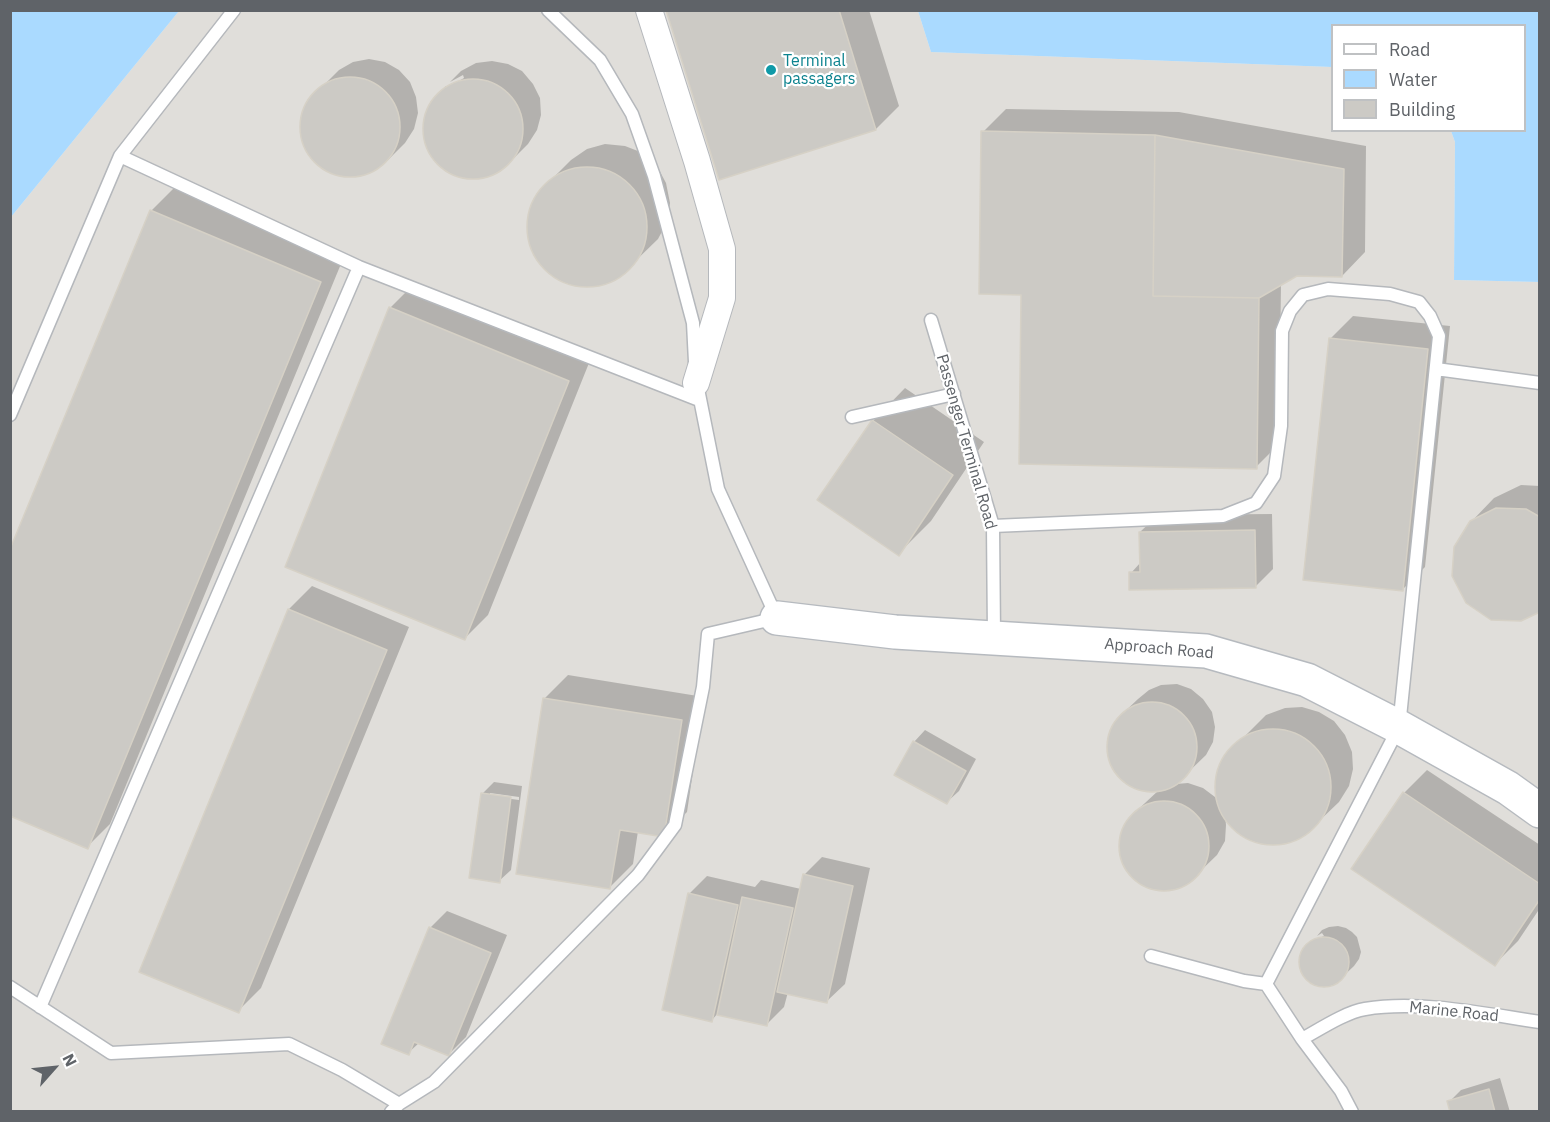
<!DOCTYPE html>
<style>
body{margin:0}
#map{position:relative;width:1550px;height:1122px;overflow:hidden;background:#f1efe8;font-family:"IBM Plex Sans",sans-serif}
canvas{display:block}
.frame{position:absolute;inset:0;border:12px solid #5f6368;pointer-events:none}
.legend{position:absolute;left:1331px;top:24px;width:195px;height:108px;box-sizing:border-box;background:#fff;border:2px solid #bfc1c3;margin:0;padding:8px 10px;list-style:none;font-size:18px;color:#5f6368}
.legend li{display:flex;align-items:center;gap:12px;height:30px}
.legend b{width:30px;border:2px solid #bfc1c3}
.north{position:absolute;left:24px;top:1038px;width:60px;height:60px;-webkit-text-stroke:4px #fff;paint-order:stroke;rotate:63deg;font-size:16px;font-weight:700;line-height:24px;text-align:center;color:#5f6368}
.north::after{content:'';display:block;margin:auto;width:21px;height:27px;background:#5f6368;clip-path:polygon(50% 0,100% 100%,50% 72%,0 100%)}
</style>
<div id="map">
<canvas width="1550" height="1122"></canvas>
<div class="frame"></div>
<ul class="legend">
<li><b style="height:8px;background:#fff"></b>Road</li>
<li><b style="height:16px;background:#aadaff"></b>Water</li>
<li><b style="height:16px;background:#cccac5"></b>Building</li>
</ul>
<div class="north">N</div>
</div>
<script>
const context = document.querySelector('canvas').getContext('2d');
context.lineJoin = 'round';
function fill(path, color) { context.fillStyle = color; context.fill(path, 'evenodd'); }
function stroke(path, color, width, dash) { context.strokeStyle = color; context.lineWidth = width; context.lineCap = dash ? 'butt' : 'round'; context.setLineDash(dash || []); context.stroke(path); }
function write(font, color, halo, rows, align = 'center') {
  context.font = font + ' "IBM Plex Sans",sans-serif'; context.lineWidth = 4.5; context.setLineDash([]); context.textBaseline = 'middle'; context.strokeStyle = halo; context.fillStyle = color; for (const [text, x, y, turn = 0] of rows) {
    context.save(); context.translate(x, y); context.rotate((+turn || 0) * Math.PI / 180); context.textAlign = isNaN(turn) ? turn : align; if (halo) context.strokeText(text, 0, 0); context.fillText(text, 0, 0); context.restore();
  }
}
const industrial = new Path2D(`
 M179,11H918L931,52L1332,67V130L1451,131L1455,142L1454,280L1539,282V1111L11,1112V217Z`);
const water = new Path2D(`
 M11,10L179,11L11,217L10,11Z
 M918,11H1539V282L1454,280L1455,142L1451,131L1524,130V26H1332V67L931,52Z`);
const shadow = new Path2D(`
 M667,10H869L899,106L876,129L720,178Z
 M369,59L385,62L399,70L410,82L416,97L418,113L414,129L405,143L387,161L374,171L359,176H342L327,171L314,161L305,147L301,132L302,115L309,100L339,70L353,62Z
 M492,61L508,64L522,71L533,84L540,98L541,115L537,130L528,144L510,162L497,172L482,177H465L450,172L437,162L428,148L424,133L425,116L432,101L446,86V88L464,78L463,75L450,82L461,71L476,63Z
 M1006,109L1179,112L1366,146L1365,252L1342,276L1297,275L1281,283L1279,444L1256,467L1023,294L983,132Z
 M605,144L625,146L643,153L657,166L666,183L670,203L667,222L658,239L620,276L602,284L583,286L564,281L548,271L536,255L529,237V218L535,199L547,184L571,160L587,149Z
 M174,188L343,259L110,824L87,847L151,211Z
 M413,285L591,358L488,615L465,638L390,308Z
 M1353,316L1450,326L1425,567L1402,590L1330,339Z
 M905,388L984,442L931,521L898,554L819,500L873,421Z
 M1521,485L1540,486V610L1471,522L1494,498Z
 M1272,514L1273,569L1255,587L1131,573L1141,562L1140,532L1158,515Z
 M312,586L409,627L261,988L238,1011L141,971L289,609Z
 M568,675L704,697L687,812L664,835L638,831L633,864L610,887L545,698Z
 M1177,684L1191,689L1203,699L1212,712L1215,727L1213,742L1206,755L1176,784L1188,783L1203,788L1215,797L1219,803L1216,790L1219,770L1228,753L1266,715L1285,708L1302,707L1319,712L1334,721L1345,735L1352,752L1353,769L1349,786L1339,802L1315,825L1301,836L1285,843H1265L1246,838L1231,825L1225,815L1226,825L1225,841L1217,855L1188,883L1173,889L1160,890L1146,886L1135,879L1126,868L1121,855L1120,841L1123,828L1131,816L1159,790L1148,791L1135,787L1123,780L1115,769L1109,756V742L1112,729L1119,717L1138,699L1149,690L1161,685Z
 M925,730L976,759L959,791L947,802L914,742Z
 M1427,770L1540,845V908L1518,941L1495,964L1404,793Z
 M494,782L522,786L511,870L499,881L482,794ZM490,793L519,797V800L490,796Z
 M822,857L870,868L845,984L827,1001L788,992L784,1007L767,1024L718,1013L712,1020L689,894L707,876L755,887L761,880L801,889L804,875Z
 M447,911L507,935L466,1037L448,1055L419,1043L408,1053L430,928Z
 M1338,926L1346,928L1352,932L1357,937L1361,952L1359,959L1354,966L1336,983L1329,986L1314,984L1307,979L1303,973L1300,965L1301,957L1304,949L1312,940V941L1324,936L1322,933L1317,936L1322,930L1329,927Z
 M1500,1078L1510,1112H1452L1449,1102L1461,1090Z`);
const building = new Path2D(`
 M666,10H839L876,130L719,180Z
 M300 127a50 50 0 1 1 100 0a50 50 0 1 1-100 0Z
 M423 129a50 50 0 1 1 100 0a50 50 0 1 1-100 0Z
 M981,131L1155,135L1153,296L1259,298L1257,469L1019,464L1021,295L979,294Z
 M1155,135L1344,169L1342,277L1297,276L1259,298L1153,296Z
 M527 227a60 60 0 1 1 120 0a60 60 0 1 1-120 0Z
 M150,210L321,282L88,849L10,816V549Z
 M389,307L569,381L465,640L285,567Z
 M1329,338L1428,349L1403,591L1303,580Z
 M872,420L953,475L899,556L817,500Z
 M1496,508L1526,509L1540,517V612L1521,621L1491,620L1466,603L1452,576L1454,547L1470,521Z
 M1255,530L1256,588L1129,590V572H1140L1139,532Z
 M288,609L387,650L239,1013L139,972Z
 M543,698L682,720L664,837L620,830L610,889L516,874Z
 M1107 747a45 45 0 1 1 90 0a45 45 0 1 1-90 0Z
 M1215 787a58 58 0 1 1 116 0a58 58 0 1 1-116 0Z
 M913,741L966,771L947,804L894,775Z
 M1403,792L1540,884V899L1495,966L1351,869Z
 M481,793L511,797L500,883L469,878Z
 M1119 846a45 45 0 1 1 90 0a45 45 0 1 1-90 0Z
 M803,874L853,886L827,1003L777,992Z
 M688,893L738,905L712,1022L662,1010Z
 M742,897L793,908L767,1026L717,1015Z
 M429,927L491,953L449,1056L414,1042L409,1055L381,1044Z
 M1299 962a25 25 0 1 1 50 0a25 25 0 1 1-50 0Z
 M1489,1089L1495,1112H1450L1447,1101Z`);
const service = new Path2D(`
 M548,10L600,60L632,114L654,176L693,323L695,362
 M120,156L359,267L699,400
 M931,320L993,526L994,635
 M1436,369L1540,383
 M10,415L120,156L234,10
 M852,417L954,394
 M993,526L1223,516L1256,503L1274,476L1281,426L1282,331L1290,311L1303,295L1328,289L1390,294L1419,302L1430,316L1439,336L1399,727L1266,984
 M1151,956L1244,981L1266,984L1302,1039L1341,1091L1352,1112
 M10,987L111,1053L289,1044L342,1070L399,1104
 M40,1007L359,267
 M1302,1039C1320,1029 1346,1012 1365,1009C1420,1000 1485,1014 1540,1022
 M391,1112L399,1104L434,1082L638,875L675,825L703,687L708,634L777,618L718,489L696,379`);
const minor = new Path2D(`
 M649,10L697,161L722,249V298L696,383`);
const secondary = new Path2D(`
 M777,618L895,632L1206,651L1307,680L1399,727L1508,788L1540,811`);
const markers = [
 [771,70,6,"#0f9aa8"]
];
const cultureNames = [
 ["Terminal",783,61],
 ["passagers",783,79]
];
const streetNames = [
 ["Passenger Terminal Road",966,442,74],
 ["Approach Road",1159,649,5],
 ["Marine Road",1454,1012,6]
];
fill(industrial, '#e0deda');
fill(water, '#aadaff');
fill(shadow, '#0003');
fill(building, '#cccac5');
stroke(building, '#d6d1c6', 1.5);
stroke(service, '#b5b8bc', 15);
stroke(minor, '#b5b8bc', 28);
stroke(secondary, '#b6babf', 36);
stroke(service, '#fff', 12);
stroke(minor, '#fff', 26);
stroke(secondary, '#fff', 33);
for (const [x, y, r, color] of markers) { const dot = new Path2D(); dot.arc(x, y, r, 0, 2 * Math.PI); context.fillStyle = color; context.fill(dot); stroke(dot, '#fff', 2); }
write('16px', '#0d838f', '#fff', cultureNames, 'left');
write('16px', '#5f6368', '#fff', streetNames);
</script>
